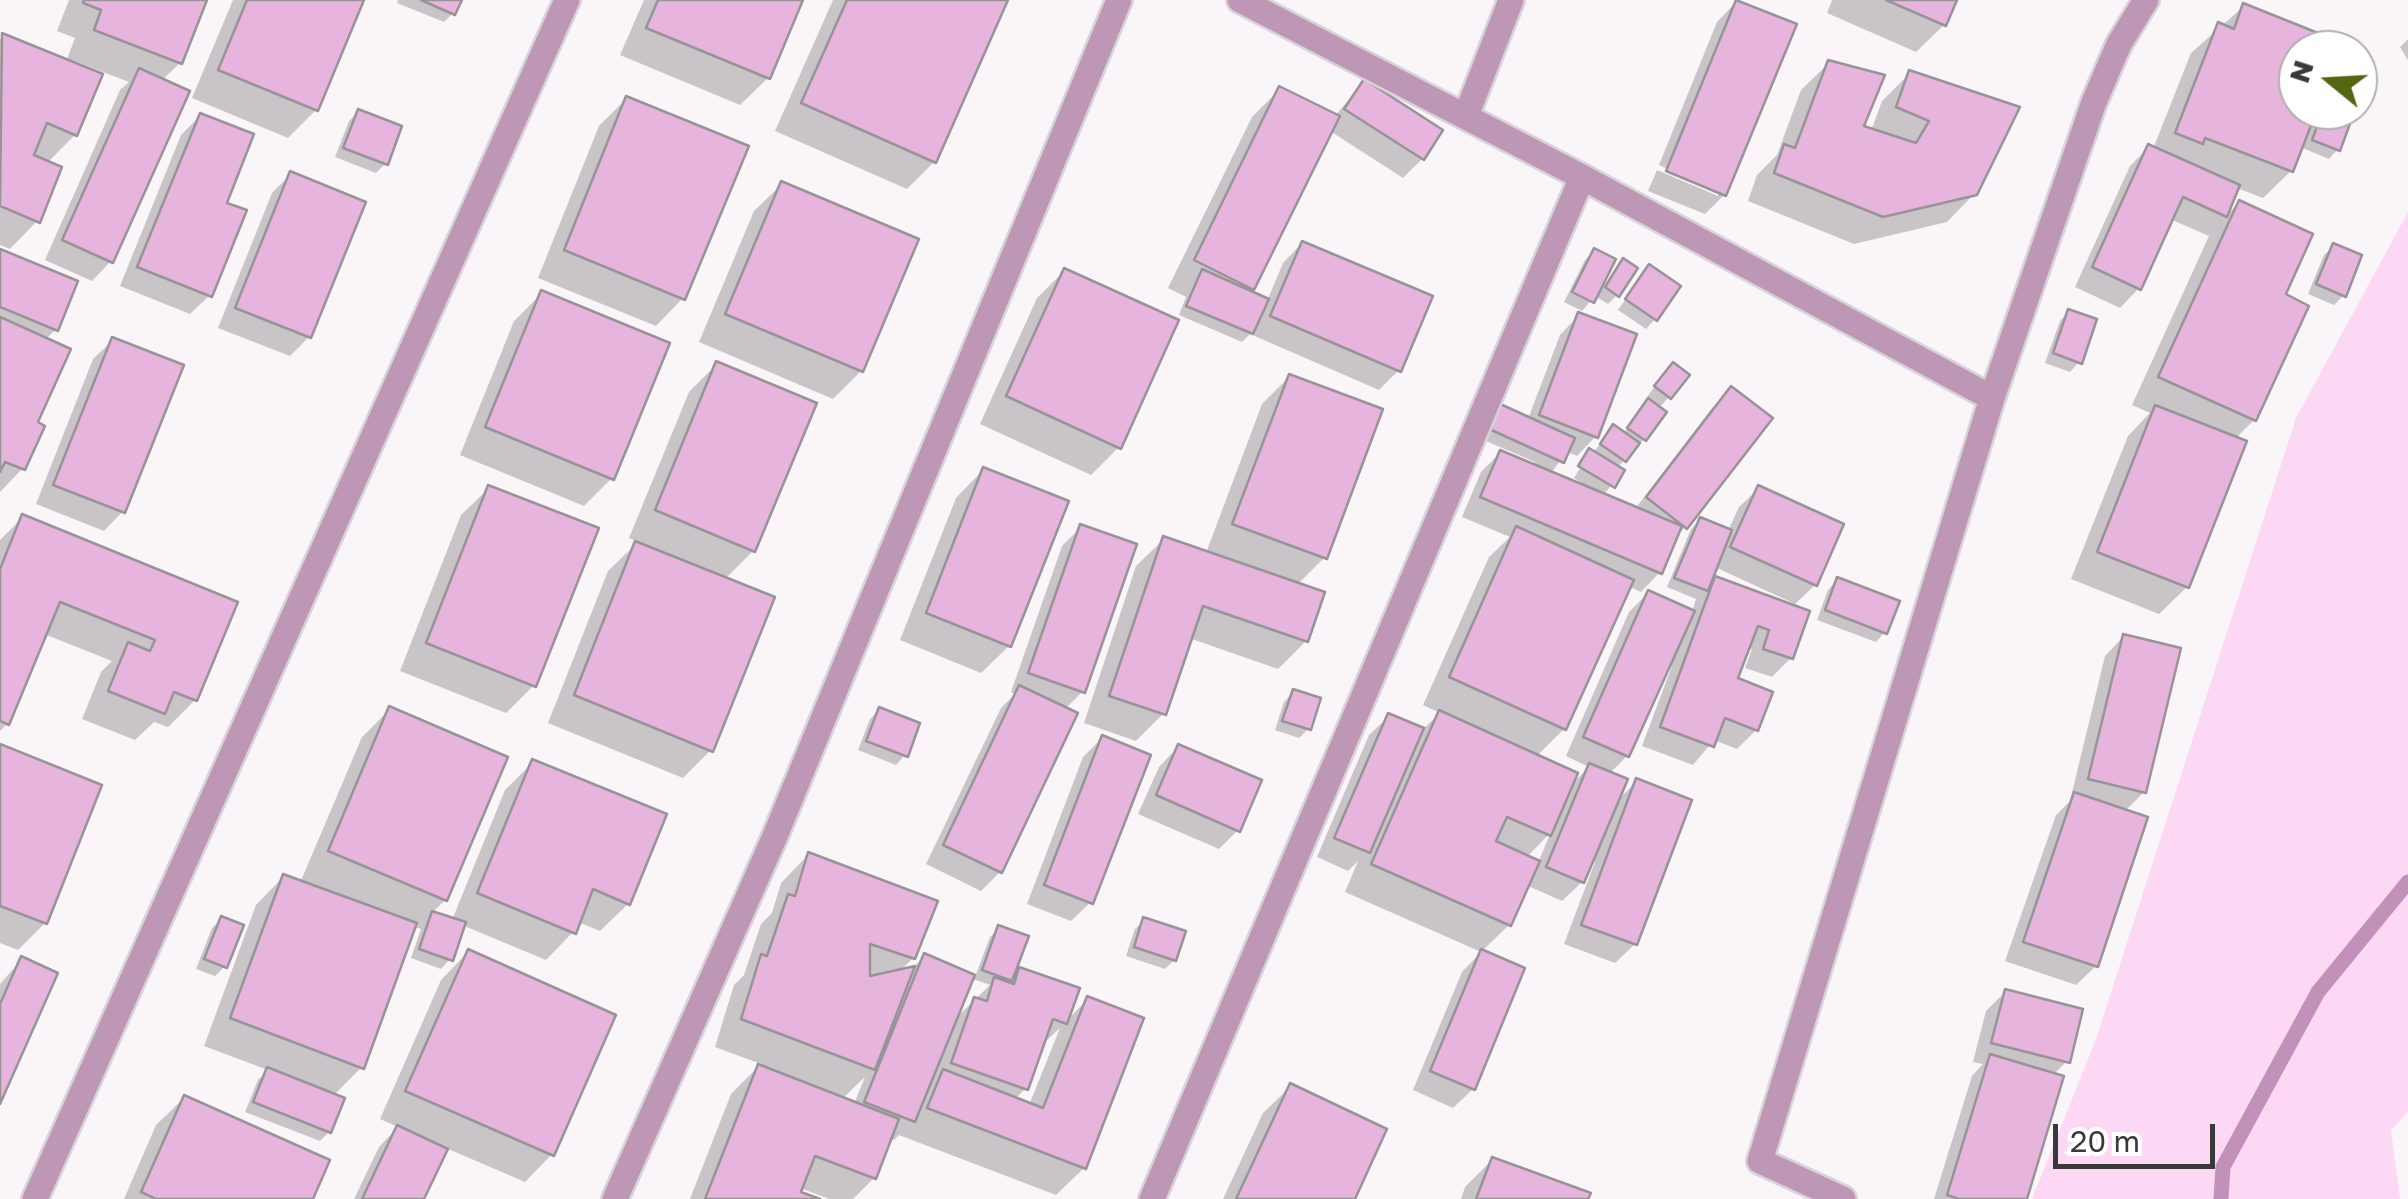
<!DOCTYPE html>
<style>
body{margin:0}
#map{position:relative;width:2408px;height:1199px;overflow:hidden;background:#faf5f9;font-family:"Golos Text",sans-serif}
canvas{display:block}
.north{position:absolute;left:2278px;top:30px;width:100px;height:100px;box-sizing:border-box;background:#fff;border:2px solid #b0afb0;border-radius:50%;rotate:288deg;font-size:28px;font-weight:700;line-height:40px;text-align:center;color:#3a383a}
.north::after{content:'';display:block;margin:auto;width:35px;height:45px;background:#536713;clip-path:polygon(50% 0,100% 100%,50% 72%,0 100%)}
.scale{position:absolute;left:2053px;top:1124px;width:162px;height:45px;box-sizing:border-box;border:5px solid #3a383a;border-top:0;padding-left:12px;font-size:30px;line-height:35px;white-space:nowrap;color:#3a383a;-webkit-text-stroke:8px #fff;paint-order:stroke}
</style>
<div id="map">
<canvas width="2408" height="1199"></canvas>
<div class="north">N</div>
<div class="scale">20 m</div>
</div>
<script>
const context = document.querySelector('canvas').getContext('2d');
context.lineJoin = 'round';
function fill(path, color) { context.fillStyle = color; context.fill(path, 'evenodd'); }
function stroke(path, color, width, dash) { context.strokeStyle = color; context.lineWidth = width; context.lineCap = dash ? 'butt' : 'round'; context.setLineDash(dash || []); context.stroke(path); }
const green = new Path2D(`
 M2408,212V1112L2391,1130L2400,1199H2032L2096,1039L2296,418Z`);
const shadow = new Path2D(`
 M69,0H204L180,63L161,81L111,261L92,281L45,260L120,90L129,82L72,60L75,135L47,163L37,221L10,249L0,245V39L3,36L66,62L75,38L57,31Z
 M233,0H361L316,110L288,138L192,98Z
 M398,0H459L453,13L444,22L397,3Z
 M644,0H800L768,78L740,105L620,55Z
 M833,0H1006L934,162L907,189L775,131Z
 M1832,0H1954L1944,25L1916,52L1827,13Z
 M1736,2L1724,195L1705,214L1648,191L1657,170L1718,196V190L1659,165L1717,22Z
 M2244,6L2338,50H2298V110H2353L2338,149L2329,159L2300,147L2291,171L2263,198L2237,188L2223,218L2239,203L2283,296L2254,420L2235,439L2187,587L2159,614L2071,579L2128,436L2150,413L2132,405L2209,236L2170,219L2139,288L2120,308L2075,287L2130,166L2149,147L2153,149L2191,53Z
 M2408,39V60L2400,47Z
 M1829,63L1861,128L1871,131L1882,101L1910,73L1975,193L1947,222L1854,244L1748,201L1757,175L1777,155L1801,90Z
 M1364,82L1440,131L1422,159L1403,178L1330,131L1249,293L1267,301L1283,263L1302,243L1399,370L1379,390L1250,334L1242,342L1179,315L1186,297L1168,288L1252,117L1280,89L1335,116Z
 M627,98L683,298L656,326L538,278L599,126Z
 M358,112L385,164L376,173L335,157L349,121Z
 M200,116L224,204L210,295L190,314L120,286L181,135Z
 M291,174L309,337L290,356L218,328L272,193Z
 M782,184L861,371L833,399L699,342L754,211Z
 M2334,246L2344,295L2334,305L2308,294L2324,255Z
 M1594,251L1599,287L1602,289L1623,261L1617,295L1608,304L1595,296L1582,311L1564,302L1585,260Z
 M0,252L56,329L45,340L35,423L23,468L0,492Z
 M1649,267L1655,319L1646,329L1618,310Z
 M1064,271L1119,447L1091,475L980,424L1037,298Z
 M542,293L611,479L584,506L460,455L514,321Z
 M2069,311L2079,362L2070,372L2045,363L2060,321Z
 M1579,315L1596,436L1577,456L1567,452L1550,474L1585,488L1586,486L1574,478L1586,458H1582L1589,451L1593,453L1613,427L1623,434L1650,399L1647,397L1664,374L1669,397L1658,409L1644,439L1617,468L1622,471L1603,496L1635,509L1712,408L1731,389L1685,527L1674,539L1660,572L1641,592L1628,586L1564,729L1536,757L1569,787L1589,767L1566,756L1629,612L1648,593L1692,612L1696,599L1667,587L1691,529L1700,520L1728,531L1739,507L1759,488L1815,585L1795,604L1715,567L1706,589L1716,579L1807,613L1791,658L1772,677L1745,668L1752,649L1747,648L1735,680L1756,730L1737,749L1714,740L1693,765L1642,746L1672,666L1668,665L1627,756L1609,774L1615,803L1637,781L1635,944L1615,963L1564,944L1595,862L1591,860L1582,882L1562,901L1526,885L1509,925L1481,952L1345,892L1358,861L1348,871L1317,857L1369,735L1389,716L1422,730L1440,713L1423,705L1489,557L1510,537L1462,517L1481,472L1500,453L1533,467L1535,462L1479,438L1489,416L1528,419L1560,335ZM1551,832L1538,863L1526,858Z
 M113,340L123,511L104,531L36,504L93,359Z
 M717,364L753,551L725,579L711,750L683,778L548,723L608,571L638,542L629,538L689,392Z
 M1289,377L1324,558L1297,585L1306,641L1278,669L1189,638L1163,714L1136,741L1084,723L1136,566L1164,539L1206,553L1262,404Z
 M983,470L1009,646L981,673L900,640L956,498Z
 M489,488L534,685L506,713L400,671L461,515Z
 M23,517L235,604L195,700L168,727L154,722L135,740L82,719L101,672L112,661L44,634L7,724L0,731V540Z
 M1081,527L1083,691L1065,709L1000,872L981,891L926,864L1001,708L1015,694L1011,692L1062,546Z
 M1837,580L1885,632L1876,642L1817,620L1828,590Z
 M2124,636L2144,792L2124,812L2096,966L2076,985L2005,961L2056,815L2070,801L2105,656Z
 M1293,692L1308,729L1299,738L1275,730L1284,702Z
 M390,709L445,900L432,913L452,920L505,790L533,762L628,904L600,931L578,922L573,932L546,960L462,925L450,959L441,969L411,958L421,929L413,926L362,1067L333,1096L329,1132L320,1141L245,1112L258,1080L268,1070L204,1046L256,905L283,877L300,883L362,737Z
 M879,710L905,755L896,765L858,750L870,719Z
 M1102,738L1091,902L1071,921L1027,904L1083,757Z
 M0,747L45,923L18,950L0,943Z
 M1178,747L1238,830L1219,849L1138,814L1159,767Z
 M808,855L913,958L898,973L911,970L924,956L975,977L990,937L999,928L1026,937L1010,981L1020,970L1065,1022L1088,999L1084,1168L1056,1195L899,1135L894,1140L889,1138L874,1178L853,1199H829L800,1188L798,1193L813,1199H690L731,1094L761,1064L715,1047L734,985L744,975L761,924L772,913L781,883ZM970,978L990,985L953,1021ZM1060,1028L1029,1105L1014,1100L1025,1089L1042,1041L1045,1042ZM865,1077L854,1104L842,1099Z
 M222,918L224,967L215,976L196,969L212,928Z
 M1144,920L1174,960L1165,969L1126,956L1135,929Z
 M468,952L552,1154L525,1182L446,1148L422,1199H354L379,1147L398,1127L380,1119L441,980Z
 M1481,952L1473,1089L1453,1108L1413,1090L1462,972Z
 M22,959L0,1098V984Z
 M2006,991L2067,1061L2053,1075L2024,1199H1934L1972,1076L1983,1064L1973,1062L1986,1011Z
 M1291,1086L1352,1199H1223L1263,1113Z
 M184,1098L310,1199H124L156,1125Z
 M1492,1160L1586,1199H1461L1465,1187Z`);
const stream = new Path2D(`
 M2221,1199L2223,1167L2318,992L2408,882`);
const building = new Path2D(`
 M84,0H207L182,64L94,30L101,10L83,3Z
 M247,0H364L318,111L218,70Z
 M421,0H462L455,15Z
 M658,0H803L770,79L646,28Z
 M847,0H1008L936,163L801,103Z
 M1736,0L1797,24L1726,196L1666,171Z
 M1886,0H1957L1946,26Z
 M2243,3L2343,43L2341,50H2298V110H2317L2293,172L2205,138L2203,144L2175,133L2218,22L2234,29Z
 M2,33L103,74L77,136L47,123L34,155L62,167L40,223L0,206Z
 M1828,60L1885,75L1864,126L1916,143L1929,121L1896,107L1909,70L2020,107L1977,195L1883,217L1774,173L1784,144L1795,148Z
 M139,68L190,91L113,263L62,240Z
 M1364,79L1443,130L1424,160L1344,109Z
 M1279,86L1340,116L1254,290L1194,260Z
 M626,96L749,146L685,300L564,250Z
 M358,109L402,126L388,165L343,148Z
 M2323,110H2355L2340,151L2312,140Z
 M200,113L254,134L227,203L247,210L212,297L137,267Z
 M2148,144L2240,185L2227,217L2183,197L2141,290L2092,267Z
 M290,171L366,202L311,338L235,308Z
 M781,181L919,239L863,372L725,314Z
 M2239,200L2313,234L2286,294L2309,306L2256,421L2158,377Z
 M1302,241L1433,296L1401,372L1270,316Z
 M2333,243L2362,255L2346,297L2316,284Z
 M1594,248L1616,259L1594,303L1572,292Z
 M0,249L78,281L58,331L0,307Z
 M1623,258L1638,268L1619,297L1605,287Z
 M1649,264L1681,286L1657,321L1625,299Z
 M1064,268L1179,320L1121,449L1006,396Z
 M1202,269L1269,299L1253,334L1186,306Z
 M541,290L670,343L614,480L485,427Z
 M2068,309L2097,319L2082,364L2053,353Z
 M1578,312L1637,334L1598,438L1539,415Z
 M0,317L71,349L38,422L45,426L25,470L5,462L0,472Z
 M112,337L184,365L125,513L53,485Z
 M716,361L817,403L755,552L655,510Z
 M1673,362L1690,375L1671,399L1654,386Z
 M1289,374L1383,409L1327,559L1232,524Z
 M1731,386L1773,418L1687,529L1646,497Z
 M1648,398L1667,412L1646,441L1627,428Z
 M1498,403L1575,438L1564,463L1487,428Z
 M2155,405L2247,441L2189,588L2097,552Z
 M1613,424L1640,443L1626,462L1600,444Z
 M1589,448L1625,470L1615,488L1578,466Z
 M1500,450L1682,526L1662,574L1480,497Z
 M983,467L1069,501L1011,647L926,613Z
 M488,485L599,528L536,687L426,643Z
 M1758,485L1844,524L1817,586L1730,547Z
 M22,514L238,602L197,701L174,692L165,714L108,691L128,642L150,651L155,640L60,602L9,725L0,721V569Z
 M1700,517L1732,530L1708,591L1674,578Z
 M1080,524L1137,544L1085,693L1028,673Z
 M1516,526L1634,580L1566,730L1449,677Z
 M1163,536L1325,592L1308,642L1203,606L1166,715L1109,696Z
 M635,541L775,597L713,752L574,695Z
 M1715,576L1810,611L1793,659L1763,649L1769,630L1758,626L1738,678L1773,692L1758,731L1725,718L1714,747L1660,727Z
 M1837,577L1900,601L1887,634L1825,610Z
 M1648,590L1695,611L1629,757L1583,737Z
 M2123,634L2181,648L2146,793L2088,779Z
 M1019,685L1078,713L1002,873L943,845Z
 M1293,689L1321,698L1311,730L1282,721Z
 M389,706L508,757L447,901L328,851Z
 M879,707L920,723L908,757L866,741Z
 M1439,710L1578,773L1551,836L1507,817L1496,841L1540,861L1511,926L1371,864Z
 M1388,713L1424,728L1370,853L1334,838Z
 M1102,735L1151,755L1093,904L1044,885Z
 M0,744L102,785L47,924L0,906Z
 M1178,744L1262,780L1240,832L1156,795Z
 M532,759L667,814L630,905L593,889L576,934L477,893Z
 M1589,763L1628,779L1584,883L1546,867Z
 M1636,778L1692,800L1637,945L1581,925Z
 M2074,792L2148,817L2098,967L2023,942Z
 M808,852L938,901L915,959L870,944V976L915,966L875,1070L741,1019L761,954L767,956L788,894L795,896Z
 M283,874L417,923L364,1069L230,1018Z
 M432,911L466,922L453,961L419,949Z
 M221,916L244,925L227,968L204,959Z
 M1143,917L1186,931L1176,961L1134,947Z
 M998,925L1029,936L1012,981L982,970Z
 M468,949L616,1015L554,1156L405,1091Z
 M1481,949L1525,968L1475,1090L1430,1071Z
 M924,953L975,975L915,1122L864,1102Z
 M21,956L58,973L0,1104V1004Z
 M1019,967L1080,988L1067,1024L1053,1019L1028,1090L951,1063L974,997L987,1001L994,977L1014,984Z
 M2005,989L2083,1009L2070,1063L1991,1043Z
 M1087,996L1144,1018L1086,1169L927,1108L943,1069L1043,1108Z
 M1990,1054L2064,1076L2027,1199H1959L1947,1195Z
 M758,1064L899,1119L876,1179L815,1156L801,1192L820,1199H705Z
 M267,1067L345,1098L331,1133L253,1102Z
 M1290,1083L1387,1129L1355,1199H1236Z
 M184,1095L330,1160L313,1199H156L141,1192Z
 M397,1125L448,1149L424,1199H362Z
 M1492,1157L1591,1193L1588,1199H1476Z`);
const minor = new Path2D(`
 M1240,0L1582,177L1992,398
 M1466,116L1511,0
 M615,1199L775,836L1119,0
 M1152,1199L1582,177
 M1843,1199L1760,1161L1992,398L2094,102L2119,44L2146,0`);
const tertiary = new Path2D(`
 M35,1199L567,0`);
fill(green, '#fcd8f5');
fill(shadow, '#0003');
stroke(stream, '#c291b9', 15);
fill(building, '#e7b4de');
stroke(building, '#989397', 2.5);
stroke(minor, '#d7d3d7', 30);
stroke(tertiary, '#d7d3d7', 30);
stroke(minor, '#be97b7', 25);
stroke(tertiary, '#be97b7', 25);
</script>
